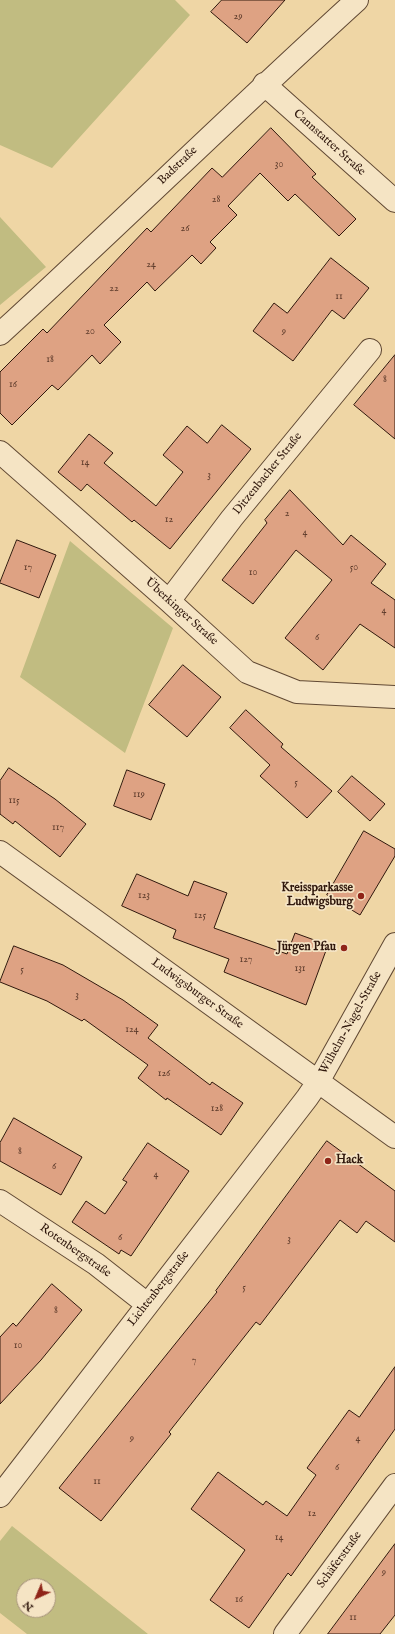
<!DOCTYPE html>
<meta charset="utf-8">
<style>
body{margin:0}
#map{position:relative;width:395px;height:1634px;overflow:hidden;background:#efd6a5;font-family:"IM FELL English",serif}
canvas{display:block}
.north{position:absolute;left:16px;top:1578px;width:40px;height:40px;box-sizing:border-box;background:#f5e4c4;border:1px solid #a6927b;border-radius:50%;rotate:224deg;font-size:11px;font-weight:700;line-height:16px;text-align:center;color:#30180d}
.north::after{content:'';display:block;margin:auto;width:14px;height:18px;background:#8f2418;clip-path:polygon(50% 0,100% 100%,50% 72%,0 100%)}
</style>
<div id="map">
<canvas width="395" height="1634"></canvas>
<div class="north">N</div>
</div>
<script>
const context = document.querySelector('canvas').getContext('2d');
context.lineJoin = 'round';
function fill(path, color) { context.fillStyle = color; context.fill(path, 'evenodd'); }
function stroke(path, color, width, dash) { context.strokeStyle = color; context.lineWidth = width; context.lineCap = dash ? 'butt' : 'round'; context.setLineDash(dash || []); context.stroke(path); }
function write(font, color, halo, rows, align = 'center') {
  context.font = font + ' "IM FELL English",serif'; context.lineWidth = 3.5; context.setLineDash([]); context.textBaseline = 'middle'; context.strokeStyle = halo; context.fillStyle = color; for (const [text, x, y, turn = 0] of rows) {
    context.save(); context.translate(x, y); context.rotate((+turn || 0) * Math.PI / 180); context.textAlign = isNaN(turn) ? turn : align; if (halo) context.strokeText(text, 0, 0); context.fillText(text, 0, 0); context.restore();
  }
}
const green = new Path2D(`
 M0,0H175L190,15L52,168L0,145Z
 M0,217L46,267L0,305Z
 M70,541L173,628L125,753L20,677Z
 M12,1526L148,1634H27L0,1613V1541ZM24,1586H48V1610H24Z`);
const building = new Path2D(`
 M222,0H285L247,43L211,12Z
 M271,128L316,174L312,177L356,219L339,236L295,194L288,201L260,173L228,206L237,215L210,242L216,248L201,264L192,255L155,291L147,282L104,325L121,342L100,364L92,355L58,390L52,385L12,425L0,413V372L43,329L47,333L147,228L151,232L212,168L222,177Z
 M331,258L369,288L344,319L332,310L293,361L253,331L274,303L287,313Z
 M395,355V439L354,405Z
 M222,425L251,449L170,549L134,520L132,522L87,484L81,491L58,472L89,434L113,453L104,463L156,506L183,472L163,455L187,426L207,443Z
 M290,490L343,545L351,535L386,564L371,583L395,600V648L360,624L323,670L285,638L332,580L296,550L253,604L222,580L267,523L265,520Z
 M17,540L56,555L39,598L0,583Z
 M183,665L221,697L187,737L149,705Z
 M246,710L283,744L281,747L332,791L307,818L260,776L270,765L230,728Z
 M9,768L55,799L86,824L60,857L15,821L13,824L0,814V781Z
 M127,770L165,784L151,820L114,806Z
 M352,776L385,804L370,821L338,792Z
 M364,831L395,849V856L360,915L327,895Z
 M137,874L188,896L194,881L227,893L214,928L287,954L295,933L328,945L306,1005L224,972L229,959L173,938L176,930L122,906Z
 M14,946L63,965L123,1000L158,1025L148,1038L210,1085L212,1082L243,1103L221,1135L167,1098L166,1100L138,1078L148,1065L84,1019L82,1021L47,1001L0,982Z
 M14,1118L82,1157L61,1195L0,1161V1143Z
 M327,1141L395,1191V1242L366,1221L357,1233L340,1220L260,1325L256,1322L169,1432L171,1434L101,1521L59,1488L217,1292L216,1291Z
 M148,1143L189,1171L131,1256L121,1250L119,1254L72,1222L86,1201L105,1214L127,1182L123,1180Z
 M52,1284L82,1310L41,1360L0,1404V1337L13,1323L16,1326Z
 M395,1367V1429L291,1576L288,1573L249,1628L210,1600L245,1550L191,1509L218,1472L263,1505L266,1501L287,1516L316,1475L307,1468L349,1410L359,1417Z
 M395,1544V1615L380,1634H328Z`);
const minor = new Path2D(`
 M264,84L395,201
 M0,334C120,224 236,110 357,0
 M0,452L169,601L247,672L297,692L395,697
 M169,601L232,518L370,350
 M0,852L395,1137
 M0,1201L96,1264L147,1304
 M0,1496L307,1098L318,1082L395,944
 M285,1634L395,1485`);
const markers = [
 [361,896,4,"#8f2418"],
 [344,948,4,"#8f2418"],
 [328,1161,4,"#8f2418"]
];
const numberNames = [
 ["29",238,17],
 ["30",279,165],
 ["28",216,200],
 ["26",185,229],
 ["24",151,265],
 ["22",114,289],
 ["11",339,297],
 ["20",90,332],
 ["9",284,332],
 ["18",50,360],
 ["8",385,380],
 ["16",13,385],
 ["14",85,463],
 ["3",209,476],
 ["2",287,514],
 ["12",169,520],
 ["4",305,533],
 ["17",28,568],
 ["50",354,568],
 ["10",253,573],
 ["4",384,611],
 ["6",317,638],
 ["5",296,783],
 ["119",139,795],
 ["115",14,801],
 ["117",58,828],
 ["123",144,896],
 ["125",200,916],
 ["127",246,960],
 ["131",300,969],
 ["5",22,970],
 ["3",77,996],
 ["124",132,1030],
 ["126",164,1074],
 ["128",217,1109],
 ["8",20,1152],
 ["6",54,1167],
 ["4",156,1175],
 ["6",120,1238],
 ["3",289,1240],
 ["5",244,1288],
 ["8",56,1311],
 ["10",18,1346],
 ["7",194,1361],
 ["9",132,1439],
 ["4",358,1439],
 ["6",337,1468],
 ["11",97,1482],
 ["12",312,1514],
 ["14",279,1538],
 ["9",384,1573],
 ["16",239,1600],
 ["11",353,1618]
];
const streetNames = [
 ["Cannstatter Straße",329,143,42],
 ["Badstraße",178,166,-44],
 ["Ditzenbacher Straße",268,474,-51],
 ["Überkinger Straße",181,612,42],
 ["Ludwigsburger Straße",197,994,36],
 ["Wilhelm-Nagel-Straße",351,1023,-61],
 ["Rotenbergstraße",75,1251,35],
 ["Lichtenbergstraße",159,1289,-52],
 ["Schäferstraße",340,1560,-54]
];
const poiNames = [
 ["Kreissparkasse",353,889],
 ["Ludwigsburg",353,903],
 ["Jürgen Pfau",336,948],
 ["Hack",336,1161,"left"]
];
fill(green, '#c1bc81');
fill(building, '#dea283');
stroke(building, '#30180d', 1);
stroke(minor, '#604833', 24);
stroke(minor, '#f5e4c4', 22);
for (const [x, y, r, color] of markers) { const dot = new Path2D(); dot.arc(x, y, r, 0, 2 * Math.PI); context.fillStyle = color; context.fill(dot); stroke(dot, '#f5e4c4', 1.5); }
write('10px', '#5c3a2a', null, numberNames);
write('12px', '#30180d', '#f5e4c4', streetNames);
write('bold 12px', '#30180d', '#f5e4c4', poiNames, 'right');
</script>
